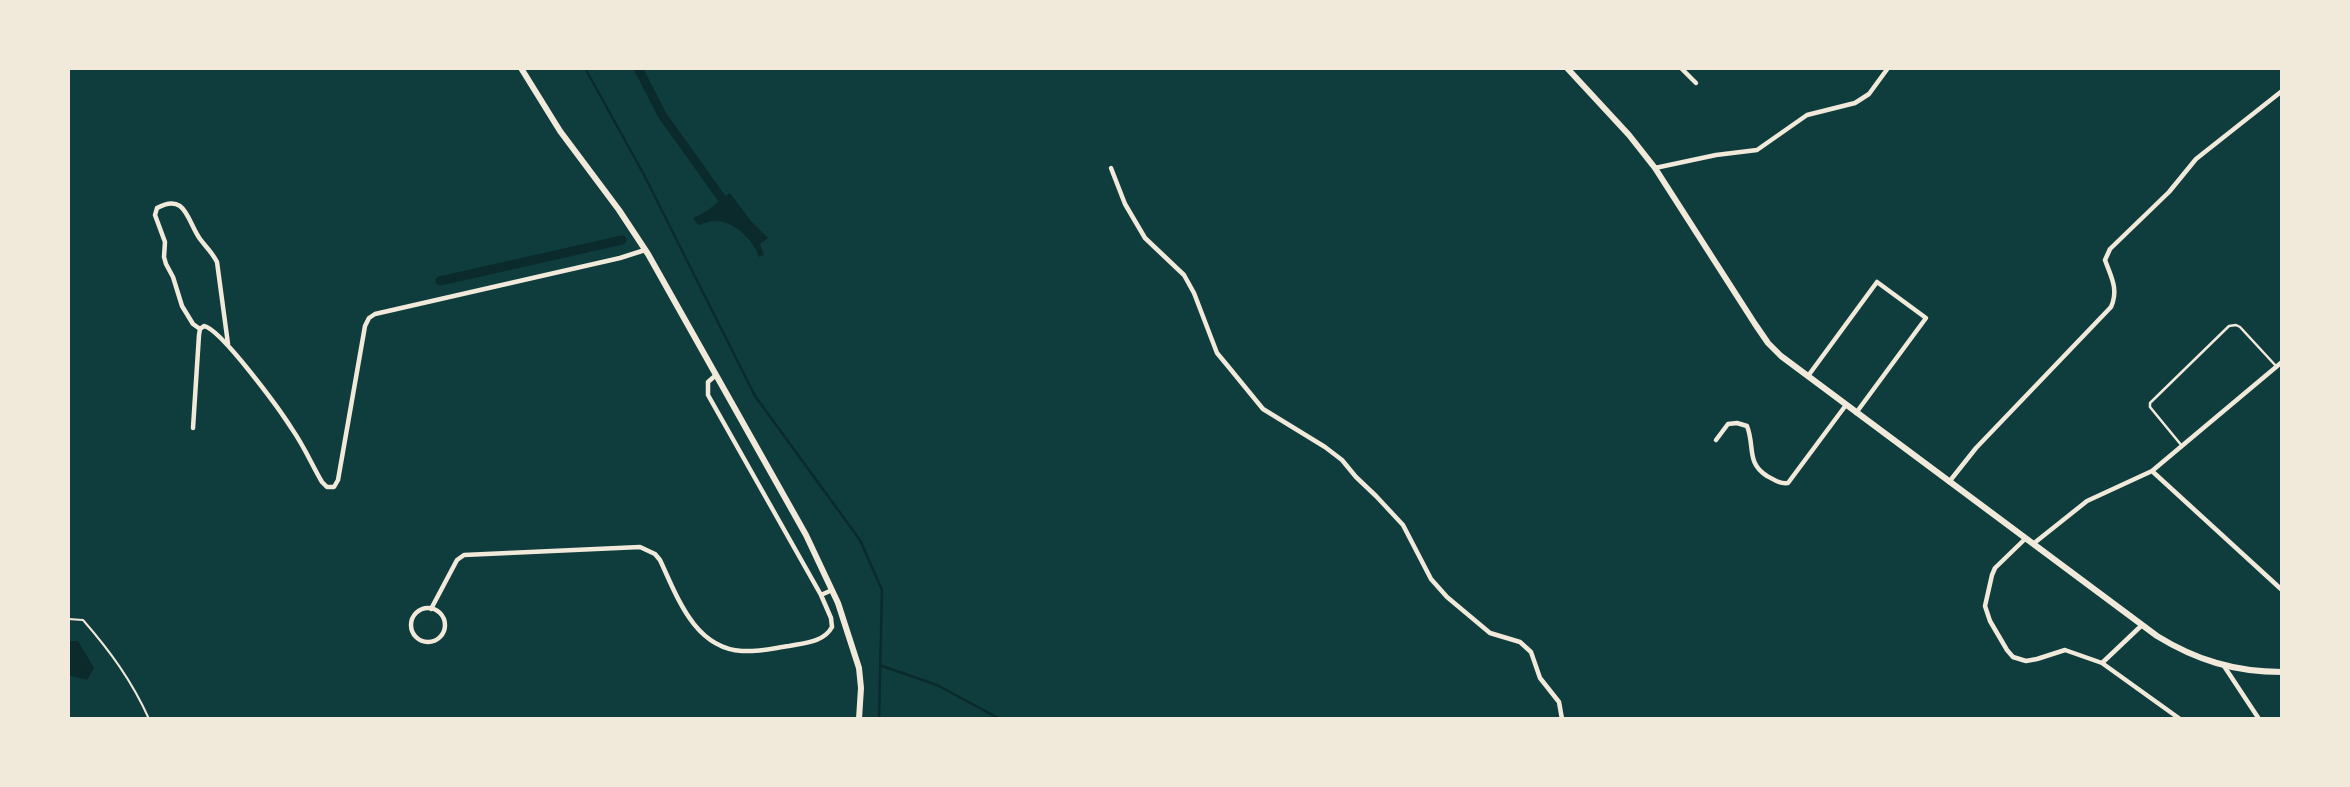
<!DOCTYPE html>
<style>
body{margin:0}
#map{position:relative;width:2350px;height:787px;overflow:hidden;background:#0f3d3e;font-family:Montserrat,sans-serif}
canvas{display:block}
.frame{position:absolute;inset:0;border:70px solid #f1e9da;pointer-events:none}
</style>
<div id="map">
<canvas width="2350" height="787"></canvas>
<div class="frame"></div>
</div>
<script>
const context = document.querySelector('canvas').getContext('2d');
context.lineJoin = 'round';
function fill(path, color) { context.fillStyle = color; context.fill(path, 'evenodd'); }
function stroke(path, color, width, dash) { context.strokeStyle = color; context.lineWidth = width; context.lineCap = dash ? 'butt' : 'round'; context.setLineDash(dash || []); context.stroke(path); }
const water = new Path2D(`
 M730,193L750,220L768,238L760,244L764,255L759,257C753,240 735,221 715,221C709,221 703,224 698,225L693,218C708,213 716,202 730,193Z
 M68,641H78L94,668L87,680L68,675Z`);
const stream = new Path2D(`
 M585,68L643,173L755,396L860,540L882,590L879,719
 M882,666L937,685L1000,719`);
const canal = new Path2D(`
 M638,68L662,115L728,207
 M440,281L622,240`);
const path = new Path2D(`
 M68,619L83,620C110,651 132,681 149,719`);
const service = new Path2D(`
 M2182,446L2150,407V403L2229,326L2236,325L2240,327L2276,366`);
const minor = new Path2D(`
 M1681,68L1696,83
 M1111,168L1125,204L1145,238L1184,275L1194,293L1217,353L1227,365L1263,409L1325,447L1342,460L1356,477L1376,496L1403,525L1431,579L1447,597L1490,633L1520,642L1531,652L1540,678L1559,702L1562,719
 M1655,168L1716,155L1757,150L1807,115L1855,103L1869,94L1888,68
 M200,329L193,324L182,306L173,277L166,264L164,257L165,242L155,215L157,208C186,192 187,221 200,239C206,247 212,252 217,262L228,344
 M716,375L708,382V395L821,595
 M1808,376L1877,282L1926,318L1856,413
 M193,428L199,335L200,329L204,326C221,329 280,410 292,429C304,446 312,465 322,482L327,487H334L338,480L365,326L369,318L375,314L620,258L645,250
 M1716,440L1728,424L1737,423L1747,426C1755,446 1746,463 1767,476C1775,480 1779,484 1788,483L1846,405
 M2152,471L2282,590
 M1949,482L1976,448L2111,307C2119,289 2111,277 2105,260L2110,249L2169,192L2196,159L2282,91
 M2025,539L1995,568L1992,575L1985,606L1990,621L2007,650L2013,657L2026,661L2037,659L2065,650L2102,663L2141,626
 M2033,544L2087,501L2152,471L2282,362
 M411 625a17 17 0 1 1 34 0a17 17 0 1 1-34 0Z
 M431,609L457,560L464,555L640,547L655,554L660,560C677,596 694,648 742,651C758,652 774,648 789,646C805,643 824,642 832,627L831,618L821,595L832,590
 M2102,663L2180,719
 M2224,666L2259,719`);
const tertiary = new Path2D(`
 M521,68L560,131L619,210L648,254L806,535L838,603L859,668L861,688L859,719`);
const secondary = new Path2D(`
 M1567,68L1629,135L1655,168L1755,324L1768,343L1781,356L2157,636C2196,660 2235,672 2282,672`);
fill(water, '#0a2a2b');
stroke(stream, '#0a2a2b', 2.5);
stroke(canal, '#0a2a2b', 9);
stroke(path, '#f1e9da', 2);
stroke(service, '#f1e9da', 2.5);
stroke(minor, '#f1e9da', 4.5);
stroke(tertiary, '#f1e9da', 6);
stroke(secondary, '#f1e9da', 6);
</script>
